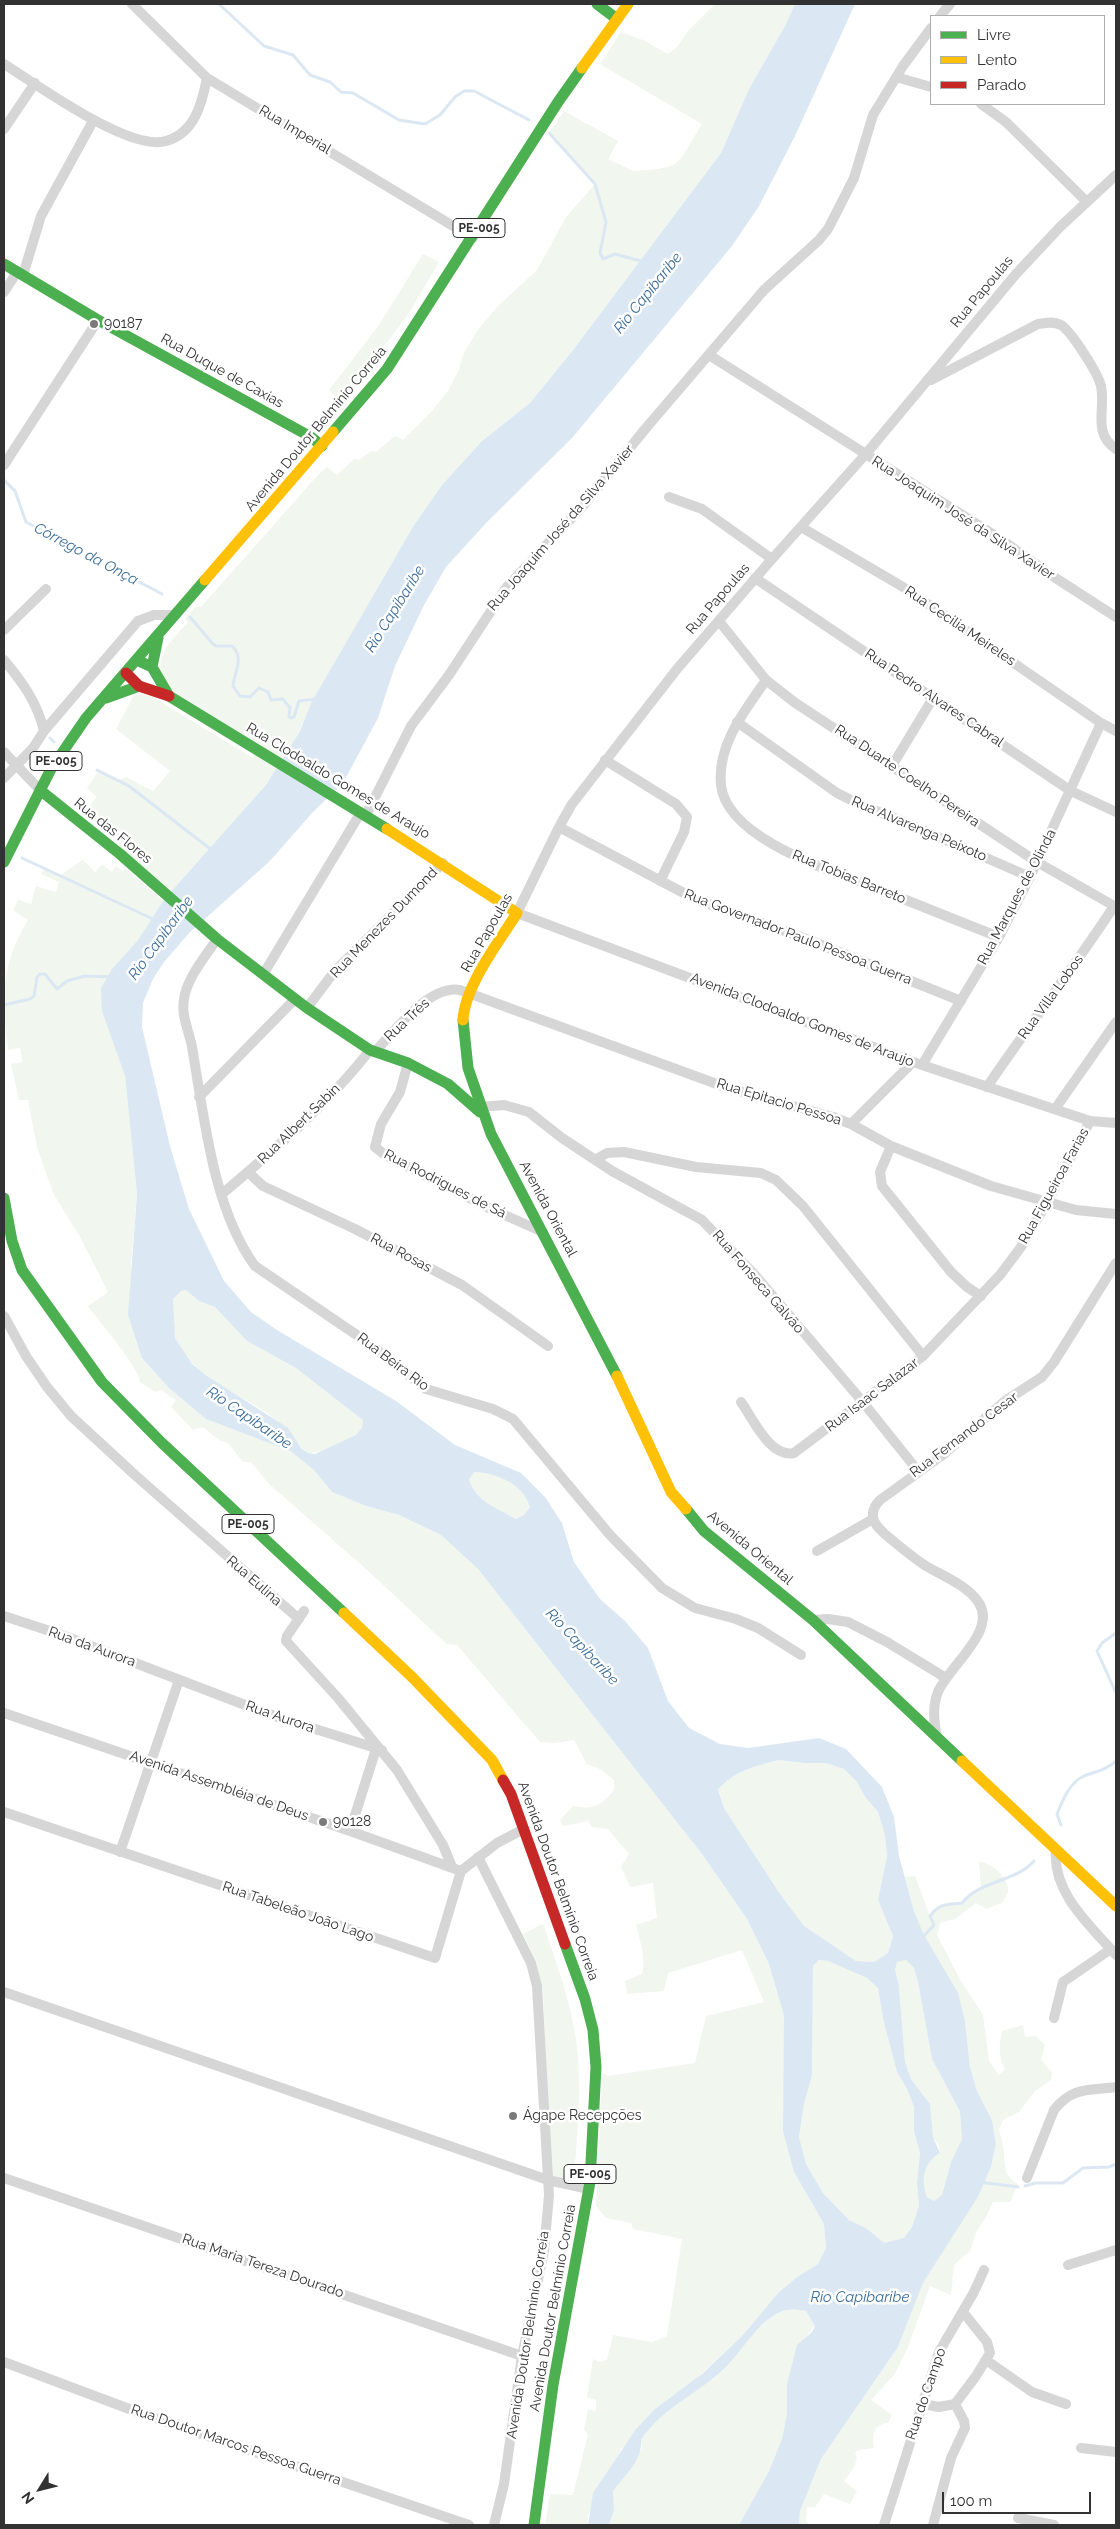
<!DOCTYPE html>
<meta charset="utf-8">
<style>
body{margin:0}
#map{position:relative;width:1120px;height:2529px;overflow:hidden;background:#fff;font-family:Raleway,sans-serif}
canvas{display:block}
.frame{position:absolute;inset:0;border:5px solid #323232;pointer-events:none}
.legend{position:absolute;left:930px;top:15px;width:175px;height:90px;box-sizing:border-box;background:#fff;border:1px solid #adadad;margin:0;padding:6px 9px;list-style:none;font-size:15px;color:#323232}
.legend li{display:flex;align-items:center;gap:10px;height:25px}
.legend b{width:25px;border:1px solid #adadad}
.north{position:absolute;left:15px;top:2464px;width:50px;height:50px;-webkit-text-stroke:4px #fff;paint-order:stroke;rotate:234deg;font-size:14px;font-weight:700;line-height:20px;text-align:center;color:#323232}
.north::after{content:'';display:block;margin:auto;width:18px;height:22px;background:#323232;clip-path:polygon(50% 0,100% 100%,50% 72%,0 100%)}
.scale{position:absolute;left:942px;top:2492px;width:149px;height:22px;box-sizing:border-box;border:2px solid #323232;border-top:0;padding-left:6px;font-size:15px;line-height:18px;white-space:nowrap;color:#323232;-webkit-text-stroke:4px #fff;paint-order:stroke}
</style>
<div id="map">
<canvas width="1120" height="2529"></canvas>
<div class="frame"></div>
<ul class="legend">
<li><b style="height:6px;background:#4caf50"></b>Livre</li>
<li><b style="height:6px;background:#ffc107"></b>Lento</li>
<li><b style="height:6px;background:#c62828"></b>Parado</li>
</ul>
<div class="north">N</div>
<div class="scale">100 m</div>
</div>
<script>
const context = document.querySelector('canvas').getContext('2d');
context.lineJoin = 'round';
function fill(path, color) { context.fillStyle = color; context.fill(path, 'evenodd'); }
function stroke(path, color, width, dash) { context.strokeStyle = color; context.lineWidth = width; context.lineCap = dash ? 'butt' : 'round'; context.setLineDash(dash || []); context.stroke(path); }
function write(font, color, halo, rows, align = 'center') {
  context.font = font + ' Raleway,sans-serif'; context.lineWidth = 5; context.setLineDash([]); context.textBaseline = 'middle'; context.strokeStyle = halo; context.fillStyle = color; for (const [text, x, y, turn = 0] of rows) {
    context.save(); context.translate(x, y); context.rotate((+turn || 0) * Math.PI / 180); context.textAlign = isNaN(turn) ? turn : align; if (halo) context.strokeText(text, 0, 0); context.fillText(text, 0, 0); context.restore();
  }
}
const green = new Path2D(`
 M715,4H795L785,26L749,89L721,153L573,350L530,403L482,441L442,485L414,525L311,703C284,778 223,837 170,894L119,849L120,840L96,817L98,814L90,805L97,797L87,788L98,772L118,780L126,777L153,791L170,771L116,729L134,695L140,694L151,696L253,758L262,745L168,689C149,660 169,643 188,622L185,619L195,607H201L318,475L327,467L337,475L354,459L359,460L371,451L376,452L395,436L403,440L432,411L448,391L459,370L463,355L477,331L498,306L537,270L566,217L595,184L549,133L564,111L618,141L608,159L633,171L659,169L674,165L682,157L702,124L600,64L621,32L645,41L668,54L677,47L688,31Z
 M423,254L439,262L408,315L342,401L329,390L379,325Z
 M83,860L95,872L102,864L112,872L116,866L123,872L125,868L163,901L138,940L112,969L115,1045L125,1076L137,1194L131,1265L142,1358L169,1388L206,1419L290,1451L314,1470L332,1492L366,1506L399,1515L441,1535L478,1569L702,1854L747,1919L769,1964L784,2016L785,2064L794,2172L824,2224L826,2248L818,2264L797,2277L778,2293L743,2335L622,2448L588,2515V2525H545L550,2494L573,2495L588,2434L584,2430L588,2409L596,2411V2400L587,2397L593,2359L600,2362L607,2360L613,2335L652,2342L667,2336L682,2239L633,2229L631,2223L606,2218L596,2206L602,2073L608,2076L695,2063L706,2016L764,2002L742,1950L668,1973L664,1991L627,1994L625,1981L642,1974C646,1959 640,1940 636,1925L657,1918L653,1883L630,1887L621,1867L629,1854L608,1829L592,1827L588,1821L563,1826L560,1820L573,1806C593,1810 601,1806 614,1790V1780L600,1769L587,1764L574,1740L555,1743L540,1742L457,1645L447,1644L437,1635L366,1569L268,1483L251,1462H243L228,1443L219,1440L203,1427L193,1430L171,1407L176,1400L161,1390L155,1392L140,1382C137,1364 100,1323 88,1306L108,1292L80,1237L53,1193L37,1147L28,1100H19L11,1064L23,1062L20,1048L8,1050C2,999 0,966 28,920L13,910L18,900L31,904L36,886L56,892L59,882L41,874L45,867L59,876Z
 M187,1290L199,1301L215,1307L247,1341L296,1368L363,1419C363,1422 363,1425 362,1428C358,1439 319,1454 308,1453C293,1441 281,1422 264,1411C237,1394 184,1370 175,1337C172,1325 173,1311 173,1299L181,1291Z
 M473,1472C496,1473 523,1483 530,1506L524,1515L516,1519C497,1508 475,1501 468,1478Z
 M779,1760L804,1763H826L844,1769L856,1781L866,1798L878,1812L885,1835L887,1856L878,1900L893,1936L888,1953L874,1962L856,1961L804,1926L780,1894L724,1808L718,1790C733,1771 756,1766 779,1760Z
 M979,1861C992,1864 1009,1877 1008,1891C1008,1894 1004,1900 1002,1903L986,1909L976,1903L955,1919L940,1923L937,1935L961,1981L983,2015L989,2061L999,2075L1005,2069C998,2056 999,2045 1002,2031L1023,2025L1025,2037L1036,2036L1045,2045L1041,2059L1052,2073L1051,2080L1035,2091L1019,2112L1004,2119L999,2129C1001,2137 1003,2145 1004,2153C1005,2168 1004,2176 1018,2184L1010,2202H993L987,2215L976,2233L970,2251L954,2265L951,2295L930,2286L908,2347L894,2375L871,2400L892,2415L888,2423C873,2424 872,2436 874,2448L858,2450L855,2453L857,2458L854,2467L844,2481L857,2491L850,2504L824,2494L815,2507H807L806,2520L809,2525H799L800,2511L821,2459L898,2347L923,2283L978,2197L991,2167L996,2144L992,2120L977,2091L970,2067L965,2021L958,1994L923,1933L914,1911L905,1877L915,1876L930,1916C939,1903 948,1905 962,1903L968,1895L981,1888Z
 M543,1924C558,1967 574,2011 578,2056C581,2097 577,2138 574,2179L571,2180L551,2175L543,1991L536,1961L523,1934Z
 M819,1960L828,1961L867,1978L878,1988L884,2023L897,2072L907,2089L914,2107V2132L920,2153L917,2183L919,2206L912,2227L904,2238L883,2244L866,2228L849,2220L823,2193L806,2164L799,2137L804,2104L812,2076L813,1966Z
 M906,1960L914,1968L918,1982L932,2059L960,2113L962,2139L951,2162L942,2195L934,2201L927,2197C921,2180 923,2163 940,2153L939,2146L933,2137L930,2104L911,2079L905,2062L899,1986L895,1970L897,1962Z
 M795,2308L806,2311L815,2325L806,2337L787,2384V2413L782,2439L769,2471L739,2525H609L614,2510L613,2491L642,2449L641,2440C661,2410 690,2397 717,2375C739,2358 752,2328 776,2314C781,2311 789,2310 795,2308Z`);
const water = new Path2D(`
 M795,4H855L795,136L759,206L732,246L572,438L487,522L446,567L424,605L395,666L378,718L343,783L312,813L269,862L190,932L164,962L153,979L143,1003L142,1027L170,1146L189,1209L224,1281L251,1312L277,1330L396,1401L455,1445L521,1473L545,1497L562,1523L574,1562L600,1599L625,1621L648,1648L668,1701L689,1728L720,1744L748,1748L819,1738L846,1749L882,1787L894,1817L899,1856L914,1911L923,1933L958,1993L965,2021L970,2067L977,2091L992,2120L996,2144L991,2167L978,2197L923,2283L898,2347L821,2459L800,2511L799,2525H739L769,2471L782,2439L787,2413V2384L797,2345L812,2332L815,2326L806,2311C796,2309 786,2308 776,2314C752,2328 739,2358 717,2375C691,2397 661,2410 641,2440C643,2460 625,2475 613,2491L614,2510L609,2525H588L593,2493L636,2429L655,2409L702,2374L743,2335L778,2293L797,2277L818,2264L826,2248L824,2224L794,2172L783,2131L784,2016L769,1964L747,1919L702,1854L478,1569L441,1535L399,1515L366,1506L332,1492L314,1470L290,1451L206,1419L169,1388L142,1358L128,1315L137,1194L125,1076L102,1011L101,988L112,969L138,940L163,901L266,785L300,731L311,703L414,525L442,485L482,441L530,403L573,350L721,153L749,89L785,26ZM186,1290L199,1301L215,1307L247,1341L296,1368L363,1420L362,1428L356,1435L315,1454L308,1453L301,1448L288,1428L207,1376L192,1364L175,1338L173,1299L181,1291ZM474,1472C496,1473 523,1483 530,1507L524,1515L516,1519C497,1508 475,1501 469,1479ZM779,1760L804,1763H826L844,1769L856,1781L866,1798L878,1812L885,1835L887,1856L878,1900L893,1936L888,1953L874,1962L856,1961L804,1926L780,1894L724,1808L718,1790C733,1771 756,1766 779,1760ZM819,1960L828,1961L867,1978L878,1988L884,2023L897,2072L907,2089L914,2107V2132L920,2153L917,2183L919,2206L912,2227L904,2238L884,2243L866,2228L849,2220L823,2193L806,2164L799,2137L804,2104L812,2076L813,1966ZM906,1960L914,1968L918,1982L932,2059L960,2112L962,2139L951,2162L942,2195L934,2201L927,2197C921,2180 923,2163 940,2153L933,2137L930,2104L911,2079L905,2062L899,1986L895,1970L897,1962Z`);
const stream = new Path2D(`
 M219,4L264,46L293,55L310,75L330,82L341,92L353,93L399,120L425,124L440,115L455,97L464,91H474L529,120
 M549,133L595,184L606,222L600,253L603,259L615,254L644,262
 M4,480L15,491L26,522L162,594
 M190,617L212,643L216,646H232C245,658 234,673 233,686L240,696L250,697L259,688L268,692L271,700L283,699L290,708L289,717L291,718L294,717L299,701L316,699
 M50,738L54,742
 M97,770L129,786L213,851
 M22,858L155,920
 M4,1005L30,999L34,996L37,977L40,974H45L57,989L67,981L85,976L111,977
 M1116,1633L1102,1643L1097,1651L1116,1693
 M1061,1825L1057,1814C1063,1800 1069,1783 1084,1776C1097,1771 1106,1770 1116,1761
 M922,1938L934,1925L930,1916C939,1903 947,1905 962,1903C980,1880 1016,1882 1034,1861
 M979,2182L1018,2187
 M1025,2186L1035,2183H1063L1083,2168L1109,2167L1116,2164`);
const street = new Path2D(`
 M132,4L207,78L473,238
 M940,16L950,4
 M4,64C36,84 129,152 166,141C195,133 202,103 207,78
 M896,77L931,87
 M981,104L1006,122L1087,202
 M4,129L35,83
 M1116,175L1060,227L1016,274L865,455L772,559L677,669L572,804L559,827L517,913L913,1062L1090,1121L1116,1123
 M23,275L41,216L93,121
 M4,292L17,272
 M709,355L1002,540L1054,577L1116,617
 M931,380L1038,324C1046,323 1053,321 1061,325C1071,331 1098,373 1101,386C1106,409 1092,433 1116,449
 M4,465L98,320
 M669,497L702,509L772,559
 M801,527L903,587L1101,723L1116,731
 M755,578L1071,791L1116,812
 M719,621L766,680L794,702L1037,862L1116,907
 M4,630L46,589
 M4,660C23,683 37,702 44,731L33,748L4,778
 M766,680C745,711 717,744 721,785C727,841 839,873 883,891C922,906 960,922 999,937
 M737,722L837,793L863,806L902,821L1030,877
 M44,731L138,621L154,615H176
 M4,752L40,790
 M605,760L676,804L687,817L684,832L660,881
 M892,766L933,698
 M366,815L411,726L449,675L506,588L582,507L646,428L764,290L819,240L828,229L854,178L873,115L903,66L931,28
 M559,827L695,899L809,940L961,1001
 M217,939C205,957 187,978 184,999C181,1016 189,1031 192,1047C204,1116 213,1209 255,1266L367,1342L426,1389L493,1409L513,1419L610,1535L662,1588L695,1608L736,1619L758,1628L801,1655
 M264,973L361,812
 M307,1008L334,972L443,863
 M375,1052C395,1030 429,985 460,990L725,1087L833,1117L851,1124L891,1146L991,1186L1076,1210L1116,1214
 M408,1063L400,1092L381,1124L375,1147L385,1155L491,1209L543,1232
 M922,1065L999,937L1030,877L1101,723
 M987,1087C1028,1026 1074,968 1114,906
 M199,1097L295,999
 M480,1107L504,1105L529,1112L562,1138L612,1171L702,1220L754,1274L862,1401L918,1471
 M1055,1109L1116,1022
 M851,1124L913,1062
 M891,1146L880,1172L882,1186L951,1272L967,1287L981,1296
 M595,1160L607,1153L624,1152L696,1167L761,1173L776,1180L803,1206L923,1356
 M248,1172L263,1186L355,1229L462,1285L548,1346
 M222,1194C274,1150 328,1104 370,1050
 M4,1316L26,1356L47,1387L71,1416L135,1475L299,1619
 M741,1402C754,1420 770,1458 794,1453L923,1356L1000,1275L1021,1247L1048,1201L1090,1121
 M817,1551L873,1519
 M304,1611L287,1636L286,1641L338,1698L397,1770L443,1845L452,1867
 M4,1616L62,1635L274,1716L382,1750
 M813,1620L828,1619L848,1622L887,1642L946,1678
 M4,1713L350,1831L461,1871
 M937,1737C934,1722 932,1707 938,1692C948,1667 997,1632 979,1603C967,1585 943,1576 926,1566C912,1557 899,1546 886,1535C881,1530 874,1525 873,1517C872,1510 875,1505 880,1500L944,1454L1005,1401L1042,1377L1054,1362L1116,1263
 M4,1812L435,1958L461,1871L497,1843L524,1829
 M350,1831L376,1749
 M1056,1850C1052,1893 1090,1925 1116,1955
 M120,1852L179,1680
 M478,1857L531,1963L537,1986L549,2195L544,2251L522,2356L504,2484L494,2525
 M4,1992L548,2180L589,2189
 M1054,2018L1063,1982L1111,1949
 M4,2178L522,2356
 M1027,2178L1054,2110C1073,2086 1089,2091 1116,2087
 M1068,2265L1116,2250
 M986,2360L1032,2392L1066,2404
 M4,2362L140,2413L469,2525
 M922,2404L939,2407L955,2404L976,2376L990,2353L987,2342L963,2312
 M1081,2448L1116,2452
 M1018,2518L1054,2525
 M884,2525L939,2352L974,2292L984,2270
 M933,2525L951,2458L965,2428L964,2421L955,2404`);
const fast = new Path2D(`
 M597,4L617,19
 M4,264L98,320L311,437L322,446
 M333,432L387,369L558,102L582,68
 M141,662L152,667L169,696L387,829
 M152,667L158,638
 M106,698L139,686
 M40,790L120,854L217,939L307,1008L370,1050L408,1063L448,1084L480,1112
 M4,862L51,769L86,718L205,580
 M463,1020L468,1068L491,1134L617,1376
 M4,1198L12,1241L22,1270L102,1382L162,1443L344,1613
 M686,1509L704,1531L813,1620L962,1761
 M534,2525L553,2385L590,2182L596,2067L593,2030L585,1999L565,1944`);
const slow = new Path2D(`
 M582,68L628,4
 M205,580L333,432
 M387,829L517,913C499,942 465,985 463,1020
 M617,1376L671,1492L686,1509
 M344,1613L412,1677L492,1760L503,1780
 M962,1761L1116,1906`);
const jam = new Path2D(`
 M126,673L139,686L169,696
 M503,1780L511,1794L565,1944`);
const markers = [
 [94,324,5,"#7a7a7a"],
 [323,1822,5,"#7a7a7a"],
 [513,2116,5,"#7a7a7a"]
];
const shields = [
 [479,228,52],
 [56,761,52],
 [248,1524,52],
 [590,2174,52]
];
const shieldNames = [
 ["PE-005",479,228],
 ["PE-005",56,761],
 ["PE-005",248,1524],
 ["PE-005",590,2174]
];
const streetNames = [
 ["Rua Imperial",295,130,31],
 ["Rua Papoulas",982,292,-50],
 ["Rua Duque de Caxias",222,371,29],
 ["Avenida Doutor Belmínio Correia",316,429,-50],
 ["Rua Joaquim José da Silva Xavier",963,518,33],
 ["Rua Joaquim José da Silva Xavier",561,528,-49],
 ["Rua Papoulas",718,599,-49],
 ["Rua Cecilia Meireles",960,626,34],
 ["Rua Pedro Alvares Cabral",934,698,34],
 ["Rua Duarte Coelho Pereira",907,776,34],
 ["Rua Clodoaldo Gomes de Araujo",338,781,31],
 ["Rua Alvarenga Peixoto",919,829,23],
 ["Rua das Flores",113,831,39],
 ["Rua Tobias Barreto",849,877,22],
 ["Rua Marques de Olinda",1017,897,-62],
 ["Rua Menezes Dumond",384,923,-46],
 ["Rua Papoulas",487,933,-60],
 ["Rua Governador Paulo Pessoa Guerra",798,937,21],
 ["Rua Villa Lobos",1051,997,-54],
 ["Rua Três",407,1020,-43],
 ["Avenida Clodoaldo Gomes de Araujo",802,1020,21],
 ["Rua Epitacio Pessoa",779,1102,17],
 ["Rua Albert Sabin",299,1124,-44],
 ["Rua Rodrigues de Sá",445,1184,27],
 ["Rua Figueiroa Farias",1054,1186,-61],
 ["Avenida Oriental",548,1209,62],
 ["Rua Rosas",401,1253,28],
 ["Rua Fonseca Galvão",758,1282,49],
 ["Rua Beira Rio",393,1362,37],
 ["Rua Isaac Salazar",872,1395,-37],
 ["Rua Fernando Cesar",964,1435,-37],
 ["Avenida Oriental",750,1548,40],
 ["Rua Eulina",254,1581,41],
 ["Rua da Aurora",92,1647,20],
 ["Rua Aurora",280,1717,19],
 ["Avenida Assembléia de Deus",219,1786,19],
 ["Avenida Doutor Belmínio Correia",558,1881,70],
 ["Rua Tabeleão João Lago",298,1912,19],
 ["Rua Maria Tereza Dourado",263,2266,19],
 ["Avenida Doutor Belmínio Correia",553,2308,-80],
 ["Avenida Doutor Belminio Correia",528,2335,-81],
 ["Rua do Campo",926,2394,-71],
 ["Rua Doutor Marcos Pessoa Guerra",236,2445,19]
];
const poiNames = [
 ["90187",104,324],
 ["90128",333,1822],
 ["Ágape Recepções",523,2116]
];
const waterNames = [
 ["Rio Capibaribe",648,293,-51],
 ["Córrego da Onça",86,554,28],
 ["Rio Capibaribe",395,609,-58],
 ["Rio Capibaribe",161,938,-54],
 ["Rio Capibaribe",249,1418,34],
 ["Rio Capibaribe",582,1647,47],
 ["Rio Capibaribe",860,2297]
];
fill(green, '#f1f6ee');
fill(water, '#dbe8f3');
stroke(stream, '#dbe8f3', 3);
stroke(street, '#d6d6d6', 10);
stroke(fast, '#4caf50', 11);
stroke(slow, '#ffc107', 11);
stroke(jam, '#c62828', 11);
for (const [x, y, r, color] of markers) { const dot = new Path2D(); dot.arc(x, y, r, 0, 2 * Math.PI); context.fillStyle = color; context.fill(dot); stroke(dot, '#fff', 2); }
for (const [x, y, w] of shields) { const box = new Path2D(); box.roundRect(x - w / 2, y - 9.5, w, 19, 4); context.fillStyle = '#fff'; context.fill(box); stroke(box, '#323232', 1); }
write('bold 12px', '#323232', null, shieldNames);
write('14px', '#323232', '#fff', streetNames);
write('14px', '#323232', '#fff', poiNames, 'left');
write('italic 15px', '#3b6c98', '#fff', waterNames);
</script>
